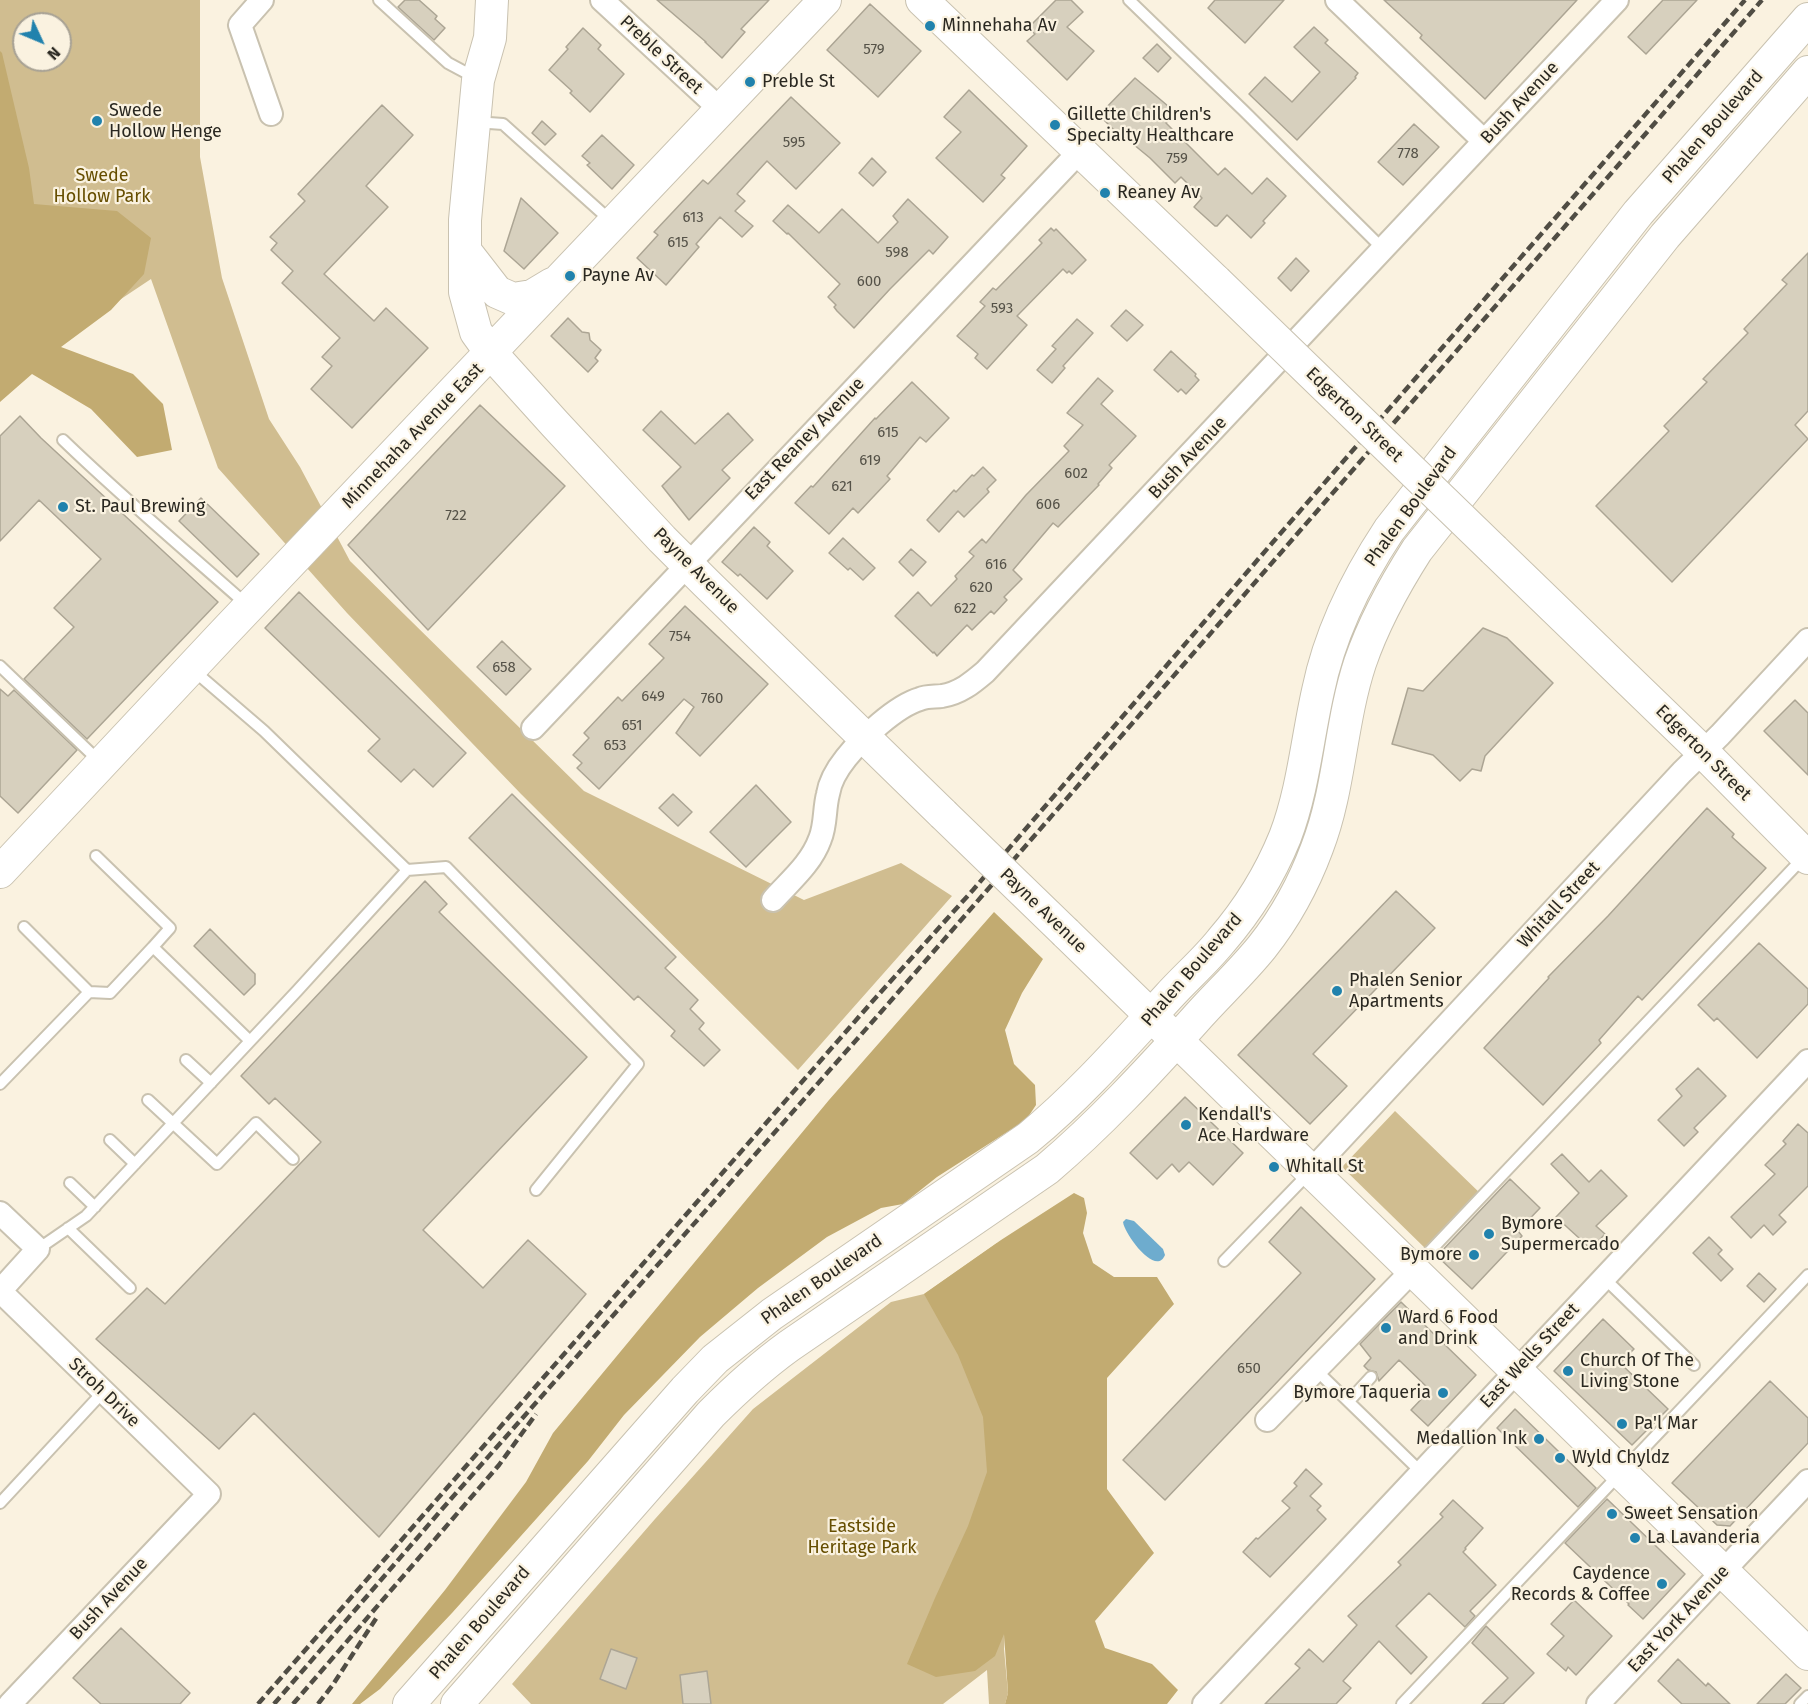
<!DOCTYPE html>
<style>
body{margin:0}
#map{position:relative;width:1808px;height:1704px;overflow:hidden;background:#faf2e0;font-family:"Fira Sans",sans-serif}
canvas{display:block}
.north{position:absolute;left:12px;top:12px;width:60px;height:60px;box-sizing:border-box;background:#faf2e0;border:2px solid #a7a194;border-radius:50%;rotate:134deg;font-size:16px;font-weight:700;line-height:24px;text-align:center;color:#2a2821}
.north::after{content:'';display:block;margin:auto;width:21px;height:27px;background:#2182ad;clip-path:polygon(50% 0,100% 100%,50% 72%,0 100%)}
</style>
<div id="map">
<canvas width="1808" height="1704"></canvas>
<div class="north">N</div>
</div>
<script>
const context = document.querySelector('canvas').getContext('2d');
context.lineJoin = 'round';
function fill(path, color) { context.fillStyle = color; context.fill(path, 'evenodd'); }
function stroke(path, color, width, dash) { context.strokeStyle = color; context.lineWidth = width; context.lineCap = dash ? 'butt' : 'round'; context.setLineDash(dash || []); context.stroke(path); }
function write(font, color, halo, rows, align = 'center') {
  context.font = font + ' "Fira Sans",sans-serif'; context.lineWidth = 4.5; context.setLineDash([]); context.textBaseline = 'middle'; context.strokeStyle = halo; context.fillStyle = color; for (const [text, x, y, turn = 0] of rows) {
    context.save(); context.translate(x, y); context.rotate((+turn || 0) * Math.PI / 180); context.textAlign = isNaN(turn) ? turn : align; if (halo) context.strokeText(text, 0, 0); context.fillText(text, 0, 0); context.restore();
  }
}
const green = new Path2D(`
 M0,0H200V157L222,278L269,419L300,467L350,561L584,791L804,900L901,863L952,896L798,1070L521,794L347,613L218,468L151,279L46,349L0,399ZM24,24H60V60H24Z
 M1395,1111L1483,1196L1429,1252L1342,1167Z
 M997,1243L1021,1309L1004,1649L1008,1693L1005,1704H989L987,1670L943,1704H531L512,1684L655,1519L753,1409L891,1302L924,1294Z`);
const forest = new Path2D(`
 M0,51L2,53L29,168L34,204L117,211L151,238L144,274L111,310L61,347L133,374L163,404L172,450L137,457L91,409L32,374L0,402Z
 M994,912L1043,959L1022,993L1005,1030L1014,1064L1035,1085L1036,1105L1026,1120L937,1177L903,1204L881,1208L827,1237L758,1288L700,1337L624,1415L588,1461L452,1613L380,1689L360,1704H352L445,1590L526,1482L553,1433L829,1100Z
 M1074,1193L1084,1198L1087,1213L1083,1233L1093,1263L1114,1277H1157L1174,1304L1107,1378V1489L1154,1553L1095,1621L1105,1648L1152,1664L1178,1690L1167,1704H1005L1008,1693L1004,1634L995,1656L975,1671L936,1677L907,1664L935,1598L968,1526L987,1472L983,1417L958,1355L924,1294L1001,1240Z`);
const water = new Path2D(`
 M1126,1219L1134,1221L1163,1249L1165,1255C1156,1277 1125,1235 1123,1222Z`);
const building = new Path2D(`
 M405,0H419L437,16L435,19L445,28L434,40L398,7Z
 M657,0H769L741,29L745,32L722,58L705,42H706Z
 M1056,0H1071L1083,12L1067,27L1094,51L1067,80L1027,41L1035,34L1028,28Z
 M1215,0H1284L1245,43L1208,8Z
 M1384,0H1577L1485,99L1420,38L1422,35Z
 M1663,0H1697L1646,54L1628,37Z
 M870,4L921,51L878,97L827,50Z
 M1314,27L1328,40L1325,43L1358,73L1355,77L1356,78L1297,140L1249,94L1265,77L1292,102L1320,72L1294,47Z
 M583,28L601,45L598,49L624,74L590,112L570,93L572,91L549,70L568,49L566,47Z
 M1157,44L1171,58L1158,72L1143,58Z
 M1135,78L1175,112L1166,123L1218,175L1225,168L1252,194L1267,178L1286,196L1263,221L1265,223L1251,238L1227,215L1217,226H1215L1194,207L1202,198L1181,177L1175,183L1150,158L1116,130L1115,131L1099,115Z
 M969,90L1027,146L1001,175L1005,178L983,202L936,158L961,132L944,117Z
 M791,97L840,143L796,189L767,161L737,194L745,201L735,211L753,226L742,237L720,217L696,244L699,247L666,285L637,258L658,235L654,232L703,180L708,184Z
 M382,105L413,135L366,186L388,207L324,274L374,321L386,308L428,348L352,428L311,389L332,366L322,357L340,338L282,283L293,271L271,250L277,243L270,237L305,201L298,194Z
 M542,121L556,134L545,145L532,133Z
 M1414,124L1439,147L1403,185L1378,162Z
 M602,135L634,165L612,189L587,165L590,163L582,156Z
 M872,158L886,172L873,186L859,173Z
 M521,198L558,233L524,269L504,251Z
 M908,199L948,237L933,254L929,250L890,289L854,328L837,311L834,307L836,305L828,297L840,284L788,233L787,234L773,221L788,205L819,233L842,209L878,243L898,222L893,216Z
 M1051,228L1054,231L1056,229L1086,260L1072,274L1069,271L1067,273L1063,269L1017,316L1027,325L987,369L975,358L978,354L957,336L985,306L980,302L993,288L996,290L1042,243L1039,240Z
 M1808,253V411L1795,425L1808,439L1672,582L1596,506L1669,431L1664,426L1707,382L1703,379L1748,333L1744,329L1787,284L1782,280Z
 M1296,258L1309,271L1291,291L1278,278Z
 M1126,310L1143,325L1127,341L1111,326Z
 M568,318L582,332L589,333L590,340L601,350L595,358L598,361L588,372L551,336Z
 M1077,319L1093,333L1063,366L1065,368L1052,383L1037,370L1056,349L1052,346Z
 M1171,351L1196,374L1195,376L1199,380L1186,394L1181,389L1178,392L1154,370Z
 M1098,378L1113,391L1101,404L1136,436L1109,465L1112,468L1098,484L1099,485L1058,527L1053,523L1013,570L1022,579L1004,597L1007,600L994,614L991,611L972,630L967,625L937,656L934,652L933,653L895,616L918,592L931,606L957,579L955,576L974,556L969,552L982,539L986,543L1026,495L1069,451L1064,446L1083,425L1067,413Z
 M912,382L949,418L926,442L920,437L887,476L890,479L858,513L853,508L829,534L795,503L811,486L813,487L875,418L876,419Z
 M480,405L565,486L428,630L348,545Z
 M661,411L695,444L728,413L753,440L722,470L730,478L689,520L662,486L681,467L643,430Z
 M20,416L41,438L218,602L87,739L24,679L74,627L54,608L101,559L39,500L0,541V436Z
 M983,467L996,480L987,489L989,492L964,517L958,511L939,532L927,520L954,490L956,492L972,475L974,476Z
 M201,498L259,554L237,577L179,521Z
 M754,527L770,542L767,546L793,571L767,599L740,574L738,576L722,562Z
 M843,538L875,568L863,580L850,568L848,570L829,553Z
 M911,549L926,562L913,576L899,562Z
 M299,592L466,753L433,787L414,769L401,782L368,751L380,739L265,628Z
 M685,606L768,684L700,756L676,733L694,707L684,699L599,789L577,768L582,763L573,755L589,738L584,733L618,697L622,701L664,658L649,644Z
 M1483,628L1507,638L1553,683L1485,756L1481,771L1472,769L1460,781L1433,755L1392,744L1408,688L1423,691Z
 M502,641L531,669L506,695L477,667Z
 M0,689L8,696L14,690L77,750L18,813L0,796Z
 M1795,700L1808,713V775L1764,731Z
 M756,785L791,822L746,867L710,832Z
 M512,794L676,957L665,968L698,1000L690,1009L704,1023L699,1029L720,1050L704,1066L671,1036L675,1031L638,996L634,1000L469,838Z
 M673,794L692,812L678,826L659,808Z
 M1707,808L1734,834L1732,837L1766,868L1642,1000L1638,996L1599,1040L1601,1043L1543,1105L1484,1048L1549,978L1548,977L1608,916Z
 M425,881L447,904L439,912L587,1057L423,1230L483,1288L528,1240L586,1294L379,1537L254,1413L219,1449L96,1339L147,1288L165,1304L321,1142L275,1098L269,1104L241,1076Z
 M1396,891L1435,928L1313,1054L1347,1086L1310,1124L1238,1055Z
 M210,929L255,974V984L244,995L194,946Z
 M1759,943L1808,989V1004L1757,1058L1717,1018L1714,1021L1698,1005Z
 M1698,1068L1726,1096L1694,1128L1698,1132L1684,1146L1658,1120L1682,1096L1676,1089Z
 M1185,1097L1243,1153L1213,1185L1189,1162L1179,1172L1172,1164L1157,1179L1130,1153Z
 M1798,1124L1808,1133V1186L1779,1215L1786,1222L1773,1235L1764,1225L1751,1238L1731,1217L1775,1174L1765,1165L1786,1144L1783,1141Z
 M1562,1154L1589,1182L1601,1170L1627,1196L1596,1226L1605,1234L1591,1249L1556,1217L1579,1193L1551,1164Z
 M1510,1179L1540,1208L1518,1231L1522,1236L1472,1289L1437,1256Z
 M1301,1207L1375,1279L1165,1500L1123,1460L1301,1273L1269,1242Z
 M1709,1237L1722,1250L1718,1254L1733,1269L1721,1281L1693,1253Z
 M1759,1273L1776,1289L1764,1302L1747,1286Z
 M1401,1302L1476,1375L1428,1426L1411,1410L1430,1390L1399,1360L1379,1381L1376,1372L1368,1370L1364,1366L1371,1358L1360,1344Z
 M1603,1319L1634,1349L1620,1363L1668,1409L1632,1445L1554,1371Z
 M1770,1381L1808,1418V1443L1730,1526L1717,1525L1672,1483Z
 M1515,1409L1596,1488L1578,1507L1497,1428Z
 M1306,1469L1322,1484L1310,1496L1321,1506L1317,1510L1326,1519L1270,1577L1243,1552L1256,1538L1258,1539L1290,1508L1282,1501L1297,1486L1294,1483Z
 M1607,1499L1685,1574L1643,1619L1628,1605L1629,1604L1565,1543Z
 M1453,1500L1483,1528L1465,1548L1466,1549L1463,1552L1496,1585L1470,1611L1475,1616L1465,1627L1429,1593L1396,1626L1427,1657L1411,1674L1379,1641L1343,1681L1351,1688L1336,1704H1265L1300,1668L1295,1664L1309,1649L1323,1662L1357,1625L1348,1616L1401,1565L1398,1562L1443,1517L1440,1514Z
 M1574,1600L1612,1636L1576,1675L1568,1667L1566,1671L1547,1654L1564,1636L1551,1624Z
 M1486,1626L1534,1673L1503,1704H1482L1508,1678L1472,1643Z
 M121,1628L190,1693L180,1704H101L73,1678Z
 M611,1649L637,1658L626,1689L600,1679Z
 M1678,1659L1706,1686L1708,1683L1730,1704H1682L1658,1681Z
 M707,1671L711,1704H683L680,1675Z
 M1786,1674L1801,1688L1785,1704H1757Z`);
const lane = new Path2D(`
 M379,0L448,63L476,78
 M1129,0L1244,111L1383,249
 M475,122L503,124L611,221
 M63,440C122,497 185,550 247,605
 M0,666L100,762
 M96,856L170,928L153,947L250,1041
 M407,870L446,867L638,1064L536,1190
 M89,992L110,993L153,947
 M186,1060L211,1083
 M0,1084L89,992L24,927
 M148,1100L217,1164L256,1123L293,1159
 M110,1140L135,1164
 M70,1183L95,1207
 M68,1228L130,1288
 M38,1249L86,1216L297,991L407,870L264,731L193,670
 M1224,1261L1309,1173
 M1413,1269L1803,858
 M1604,1278L1694,1365
 M1316,1370L1421,1472
 M1349,1401L1371,1377
 M0,1503L103,1392
 M1402,1704L1808,1275
 M1800,1704L1808,1696`);
const street = new Path2D(`
 M262,0L240,25L271,114
 M602,0L721,110
 M1337,0L1484,141
 M533,728L1079,152
 M773,900C790,881 811,864 820,839C826,825 824,809 828,794C830,781 838,768 846,758C862,738 896,706 920,699C927,696 935,697 942,696C960,693 972,683 985,672L1617,0
 M1311,1171L1682,772L1720,735L1808,640
 M0,1213L38,1249L0,1291
 M0,1291L209,1494L10,1704
 M1267,1420L1413,1270
 M1204,1704L1808,1061
 M1598,1704L1808,1481`);
const secondary = new Path2D(`
 M492,0L490,38L478,80L465,220V292L476,332L491,353L555,424L662,539L706,583L943,814
 M922,0L1216,281
 M466,252L497,292L513,299L532,296L552,284
 M1494,550L1703,752L1808,858
 M0,872L222,635L825,0
 M1066,933L1808,1654
 M409,1704L685,1390L715,1359L772,1314L1028,1138C1079,1096 1123,1046 1168,997C1185,978 1205,961 1221,941C1247,911 1270,874 1285,837C1303,790 1307,740 1318,691C1330,632 1356,580 1389,530L1638,213L1808,19
 M457,1704L711,1414C736,1389 760,1367 789,1346L1047,1169C1100,1124 1148,1072 1194,1021C1216,996 1241,973 1262,947C1285,918 1304,883 1317,848C1340,789 1340,724 1360,663C1374,622 1394,586 1417,550L1665,236L1808,72`);
const rail = new Path2D(`
 M258,1704L871,1003L973,890L1273,542L1745,0
 M274,1704L443,1508L881,1012L1762,0
 M293,1704L499,1465L536,1414
 M318,1704L332,1686L377,1617`);
const secondaryBridge = new Path2D(`
 M1216,281L1494,550
 M943,814L1066,933`);
const markers = [
 [930,26,6,"#2182ad"],
 [750,82,6,"#2182ad"],
 [97,121,6,"#2182ad"],
 [1055,125,6,"#2182ad"],
 [1105,193,6,"#2182ad"],
 [570,276,6,"#2182ad"],
 [63,507,6,"#2182ad"],
 [1337,991,6,"#2182ad"],
 [1186,1125,6,"#2182ad"],
 [1274,1167,6,"#2182ad"],
 [1489,1234,6,"#2182ad"],
 [1474,1255,6,"#2182ad"],
 [1386,1328,6,"#2182ad"],
 [1568,1371,6,"#2182ad"],
 [1443,1393,6,"#2182ad"],
 [1622,1424,6,"#2182ad"],
 [1539,1439,6,"#2182ad"],
 [1560,1458,6,"#2182ad"],
 [1612,1514,6,"#2182ad"],
 [1635,1538,6,"#2182ad"],
 [1662,1584,6,"#2182ad"]
];
const numberNames = [
 ["579",874,50],
 ["595",794,143],
 ["778",1408,154],
 ["759",1177,159],
 ["613",693,218],
 ["615",678,243],
 ["598",897,253],
 ["600",869,282],
 ["593",1002,309],
 ["615",888,433],
 ["619",870,461],
 ["602",1076,474],
 ["621",842,487],
 ["606",1048,505],
 ["722",456,516],
 ["616",996,565],
 ["620",981,588],
 ["622",965,609],
 ["754",680,637],
 ["658",504,668],
 ["649",653,697],
 ["760",712,699],
 ["651",632,726],
 ["653",615,746],
 ["650",1249,1369]
];
const poiNames = [
 ["Minnehaha Av",942,26],
 ["Preble St",762,82],
 ["Swede",109,111],
 ["Hollow Henge",109,132],
 ["Gillette Children's",1067,115],
 ["Specialty Healthcare",1067,136],
 ["Reaney Av",1117,193],
 ["Payne Av",582,276],
 ["St. Paul Brewing",75,507],
 ["Phalen Senior",1349,981],
 ["Apartments",1349,1002],
 ["Kendall's",1198,1115],
 ["Ace Hardware",1198,1136],
 ["Whitall St",1286,1167],
 ["Bymore",1501,1224],
 ["Supermercado",1501,1245],
 ["Bymore",1462,1255,"right"],
 ["Ward 6 Food",1398,1318],
 ["and Drink",1398,1339],
 ["Church Of The",1580,1361],
 ["Living Stone",1580,1382],
 ["Bymore Taqueria",1431,1393,"right"],
 ["Pa'l Mar",1634,1424],
 ["Medallion Ink",1527,1439,"right"],
 ["Wyld Chyldz",1572,1458],
 ["Sweet Sensation",1624,1514],
 ["La Lavanderia",1647,1538],
 ["Caydence",1650,1574,"right"],
 ["Records & Coffee",1650,1595,"right"]
];
const streetNames = [
 ["Preble Street",661,55,43],
 ["Bush Avenue",1520,103,-47],
 ["Phalen Boulevard",1713,127,-49],
 ["Edgerton Street",1354,415,44],
 ["Minnehaha Avenue East",413,436,-46],
 ["East Reaney Avenue",805,439,-46],
 ["Bush Avenue",1188,458,-47],
 ["Phalen Boulevard",1411,507,-54],
 ["Payne Avenue",696,571,45],
 ["Edgerton Street",1703,753,45],
 ["Whitall Street",1559,905,-47],
 ["Payne Avenue",1043,911,44],
 ["Phalen Boulevard",1192,970,-49],
 ["Phalen Boulevard",822,1280,-35],
 ["East Wells Street",1530,1356,-47],
 ["Stroh Drive",104,1393,44],
 ["Bush Avenue",109,1599,-47],
 ["East York Avenue",1679,1619,-47],
 ["Phalen Boulevard",480,1623,-49]
];
const parkNames = [
 ["Swede",102,176],
 ["Hollow Park",102,197],
 ["Eastside",862,1527],
 ["Heritage Park",862,1548]
];
fill(green, '#d0bd90');
fill(forest, '#c2ab71');
fill(water, '#6eacce');
fill(building, '#d7d0be');
stroke(building, '#aca594', 1.5);
stroke(lane, '#c9c2b0', 14);
stroke(street, '#c9c2b0', 26);
stroke(secondary, '#c9c2b0', 34);
stroke(lane, '#fff', 10);
stroke(street, '#fff', 22);
stroke(secondary, '#fff', 32);
stroke(rail, '#504d44', 4.5, [9, 4.5]);
stroke(secondaryBridge, '#c9c2b0', 34, []);
stroke(secondaryBridge, '#fff', 32);
for (const [x, y, r, color] of markers) { const dot = new Path2D(); dot.arc(x, y, r, 0, 2 * Math.PI); context.fillStyle = color; context.fill(dot); stroke(dot, '#faf2e0', 2); }
write('15px', '#555248', null, numberNames);
write('18px', '#2a2821', '#faf2e0', poiNames, 'left');
write('18px', '#2a2821', '#faf2e0', streetNames);
write('18px', '#664e01', '#faf2e0', parkNames);
</script>
